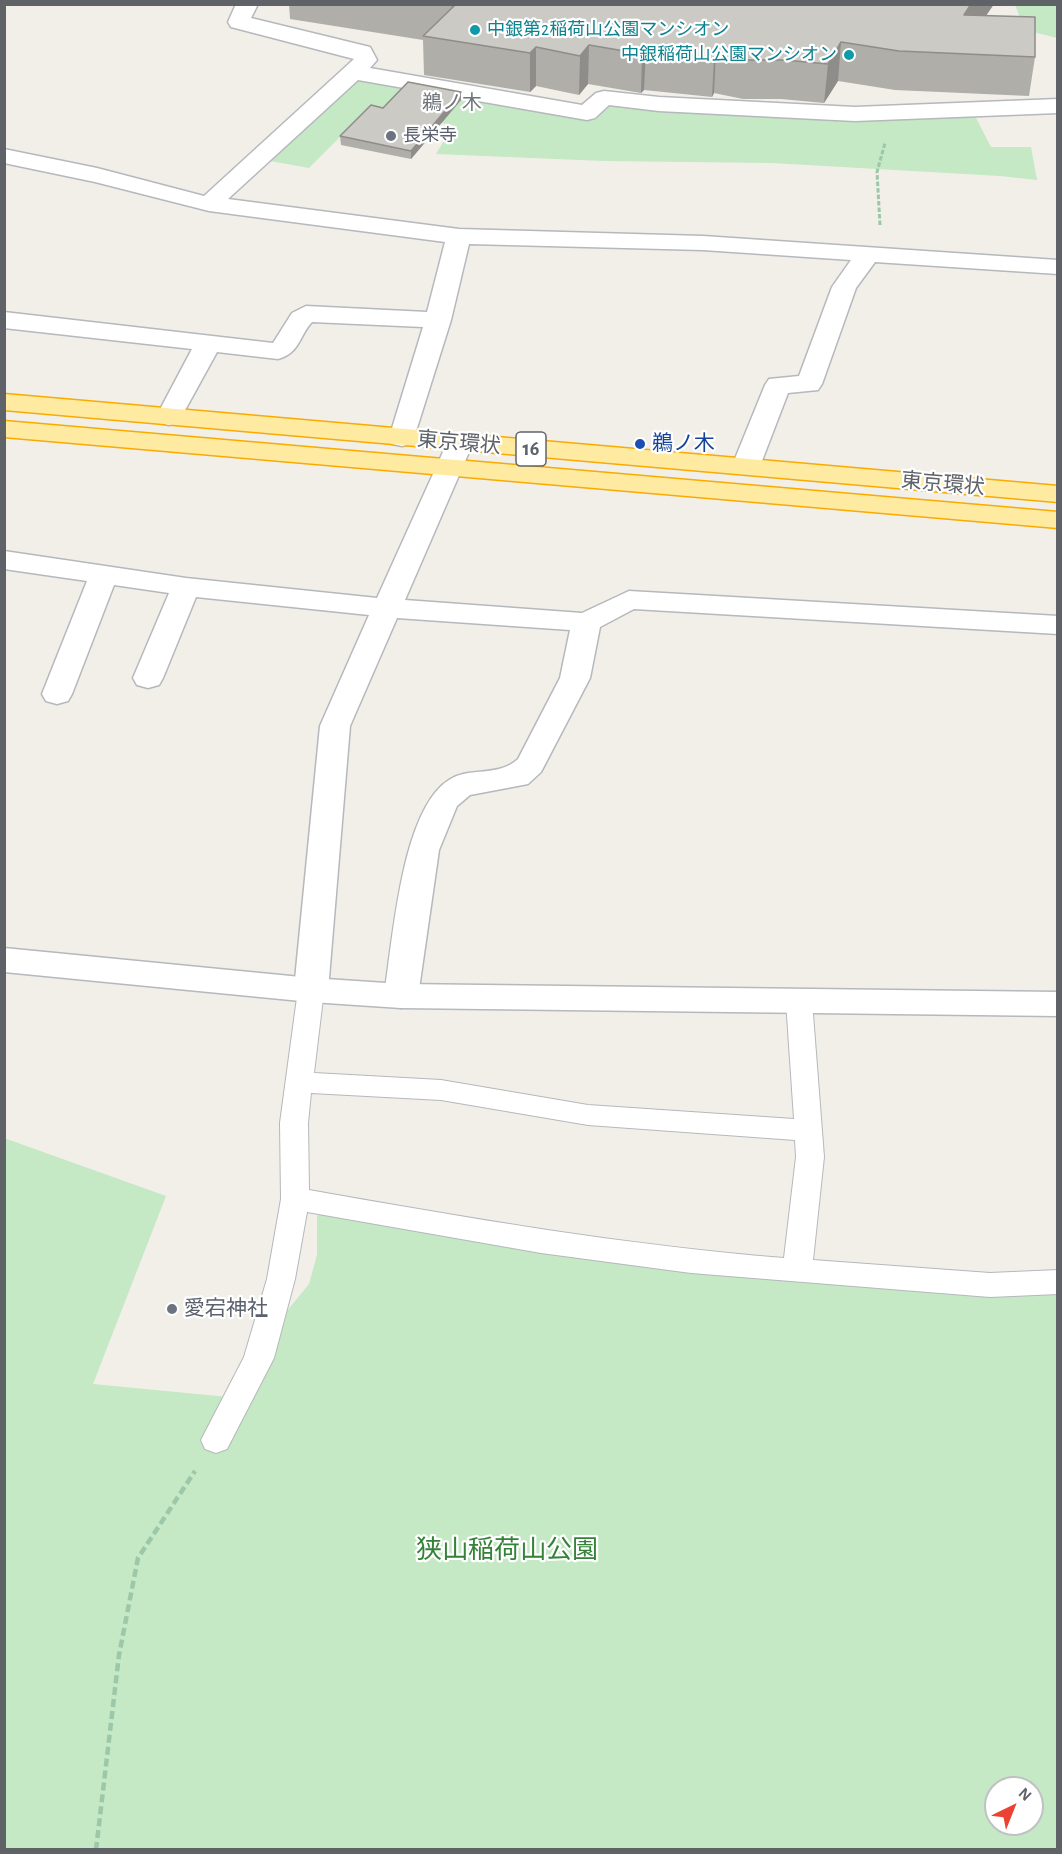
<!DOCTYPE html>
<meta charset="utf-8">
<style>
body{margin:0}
#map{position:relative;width:1062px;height:1854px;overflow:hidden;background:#f1efe8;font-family:"Alegreya Sans",sans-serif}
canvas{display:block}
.frame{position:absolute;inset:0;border:6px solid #5f6368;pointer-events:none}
.north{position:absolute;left:984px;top:1776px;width:60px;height:60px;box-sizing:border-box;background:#fff;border:2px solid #bfc1c3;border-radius:50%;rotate:43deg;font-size:16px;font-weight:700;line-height:24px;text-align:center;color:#5f6368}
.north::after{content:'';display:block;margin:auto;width:21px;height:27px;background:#ea4335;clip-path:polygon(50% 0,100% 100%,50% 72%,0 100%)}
</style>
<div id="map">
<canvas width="1062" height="1854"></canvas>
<div class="frame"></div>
<div class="north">N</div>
</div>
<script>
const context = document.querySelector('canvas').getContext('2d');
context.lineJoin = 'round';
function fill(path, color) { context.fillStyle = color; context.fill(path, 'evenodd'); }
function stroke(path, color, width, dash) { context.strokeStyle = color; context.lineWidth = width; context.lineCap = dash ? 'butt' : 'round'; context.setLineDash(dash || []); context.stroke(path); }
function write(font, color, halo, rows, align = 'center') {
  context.font = font + ' "Alegreya Sans","Noto Sans JP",sans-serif'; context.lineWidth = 4.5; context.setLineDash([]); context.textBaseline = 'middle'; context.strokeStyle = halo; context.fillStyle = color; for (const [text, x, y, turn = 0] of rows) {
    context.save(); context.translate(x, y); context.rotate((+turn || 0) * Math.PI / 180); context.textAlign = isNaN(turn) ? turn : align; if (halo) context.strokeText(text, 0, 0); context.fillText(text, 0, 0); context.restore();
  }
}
const green = new Path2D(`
 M1015,5H1057V38L1025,30Z
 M357,80L591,119L609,104C731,113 853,121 975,116L991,147H1031L1037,180L1000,176L772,163L604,161L436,154L453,125L367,110L309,168L270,161Z
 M4,1138L166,1196L93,1384L249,1399L282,1317L309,1284L317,1255V1216L329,1211L498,1245L675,1271L1002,1296L1057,1289V1849H5ZM996,1788H1032V1824H996Z`);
const pathFar1 = new Path2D(`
 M880,225L877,172L885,143`);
const path = new Path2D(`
 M96,1850L119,1655L138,1558L195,1471`);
const service = new Path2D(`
 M311,981L320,983L324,990L314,1073L441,1080L588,1105L794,1119L786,1001L790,994L799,991L808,994L812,1001L824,1157L813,1260L990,1273L1058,1270V1294L990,1297L691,1273L541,1253L307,1212L295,1279L274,1358L227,1449L216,1453L205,1449L201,1440L244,1357L267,1279L281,1199L280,1123L298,990L302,983ZM311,1093L441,1100L588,1125L795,1140L796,1157L784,1258C624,1245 467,1218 309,1190L308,1123Z`);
const minor = new Path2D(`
 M236,4H258L251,18L370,47L377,60L370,68L582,105L596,93L604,91L659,97L855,107L1058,99V113L855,121L659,111L609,105L595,118L587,120L358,80L228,199L459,229L703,236L1058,260V274L875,262L856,288L822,384L818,390L788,393L760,466L756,472L746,474L736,472L732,466L765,385L769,379L799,376L832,287L851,260L703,250L469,244L451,320L412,444L402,446L392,444L389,438L423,327L312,322C299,336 300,353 278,359L217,352L178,423L169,425L160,423L156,417L192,349L4,328V312L273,343L292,313L306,306L427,312L445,242L209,211L95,182L4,163V149L97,168L204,196L354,59L231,27L228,22Z
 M460,435L470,437L473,443L405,600L582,613L629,591L1058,616V634L634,609L600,627L590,678L541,772L528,784L470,795L457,806L439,850L418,996L413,1005L401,1008L389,1005L384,996C393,942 401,810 449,780C470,766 497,778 518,759L560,678L570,630L397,618L350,726L328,990L323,999L311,1002L299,999L294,990L320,726L369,615L196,597L163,678L159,685L148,688L137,685L133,678L169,593L114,585L72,694L68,701L57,704L46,701L42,694L87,581L4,569V551L186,578L377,598L447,443L450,437Z`);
const tertiary = new Path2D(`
 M4,948L311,978L401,984L1058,992V1016L401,1008L311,1002L4,972Z`);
const trunk = new Path2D(`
 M4,394L1058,486V502L4,410Z
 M4,421L1058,512V528L4,437Z`);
const wall = new Path2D(`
 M289,4H994L986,16L1035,57L1029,96L895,90L838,81L824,103L781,99H743L714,93L712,97L644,90L641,93L588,84L579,95L536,86L530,92L424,75L423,40L290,19Z
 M461,100L411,159L341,145L340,136L383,108Z`);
const shadedWall = new Path2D(`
 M971,4H994L959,54L964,15Z
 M841,42L838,81L824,103L828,64Z
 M589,45L588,84L579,95L580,56Z
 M536,47V86L530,92V53Z
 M646,50L644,90L641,93L642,54Z
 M716,54L714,93L712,97L714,58Z
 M461,92V100L411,159V151Z`);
const building = new Path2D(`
 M444,4H971L964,15L1035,17V57L899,51L841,42L828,64L784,60H746L716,54L714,58L646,50L642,54L589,45L580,56L536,47L530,53L423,36L454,6Z
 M408,82L461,92L411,151L340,136L371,105L383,108Z`);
const markers = [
 [475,30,6,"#0f9aa8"],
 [849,55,6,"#0f9aa8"],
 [391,136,6,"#6b7280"],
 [640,444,6,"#1a4fb4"],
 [172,1309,6,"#6b7280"]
];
const farCulturenames = [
 ["中銀第2稲荷山公園マンシオン",487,30],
 ["中銀稲荷山公園マンシオン",837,55,"right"]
];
const farWorshipnames = [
 ["長栄寺",403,136]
];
const farQuarternames = [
 ["鵜ノ木",452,103]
];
const shields = [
 [531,449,30]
];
const shieldNames = [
 ["16",531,449]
];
const streetNames = [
 ["東京環状",459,443,5],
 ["東京環状",943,484,5]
];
const transitNames = [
 ["鵜ノ木",652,444]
];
const worshipNames = [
 ["愛宕神社",184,1309]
];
const nearParknames = [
 ["狭山稲荷山公園",507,1550]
];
fill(green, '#c5e8c5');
stroke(service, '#b5b8bc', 2);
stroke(minor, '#b5b8bc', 3);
stroke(tertiary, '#b5b8bc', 3);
stroke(trunk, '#f9ab00', 3);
stroke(pathFar1, '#9cc7a9', 3, [4.5, 2]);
stroke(path, '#9cc7a9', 4.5, [8, 4]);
fill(service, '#fff');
fill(minor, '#fff');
fill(tertiary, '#fff');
fill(trunk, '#feeaa1');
fill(wall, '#afaea9');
fill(shadedWall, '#8f8d8a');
fill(building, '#cccac5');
stroke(building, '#8f8d8a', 1.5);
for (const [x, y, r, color] of markers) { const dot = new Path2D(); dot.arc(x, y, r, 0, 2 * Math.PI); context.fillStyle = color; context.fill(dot); stroke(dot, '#fff', 2); }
write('18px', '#0d838f', '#fff', farCulturenames, 'left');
write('18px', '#5b616d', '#fff', farWorshipnames, 'left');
write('20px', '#70757a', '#fff', farQuarternames);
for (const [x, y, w] of shields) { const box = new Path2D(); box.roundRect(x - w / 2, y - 17, w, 34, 4.5); context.fillStyle = '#fff'; context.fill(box); stroke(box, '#5f6368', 1.5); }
write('bold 20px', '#5f6368', null, shieldNames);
write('21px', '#5f6368', '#fff', streetNames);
write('21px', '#164399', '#fff', transitNames, 'left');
write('21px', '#5b616d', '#fff', worshipNames, 'left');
write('26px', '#348238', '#fff', nearParknames);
</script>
